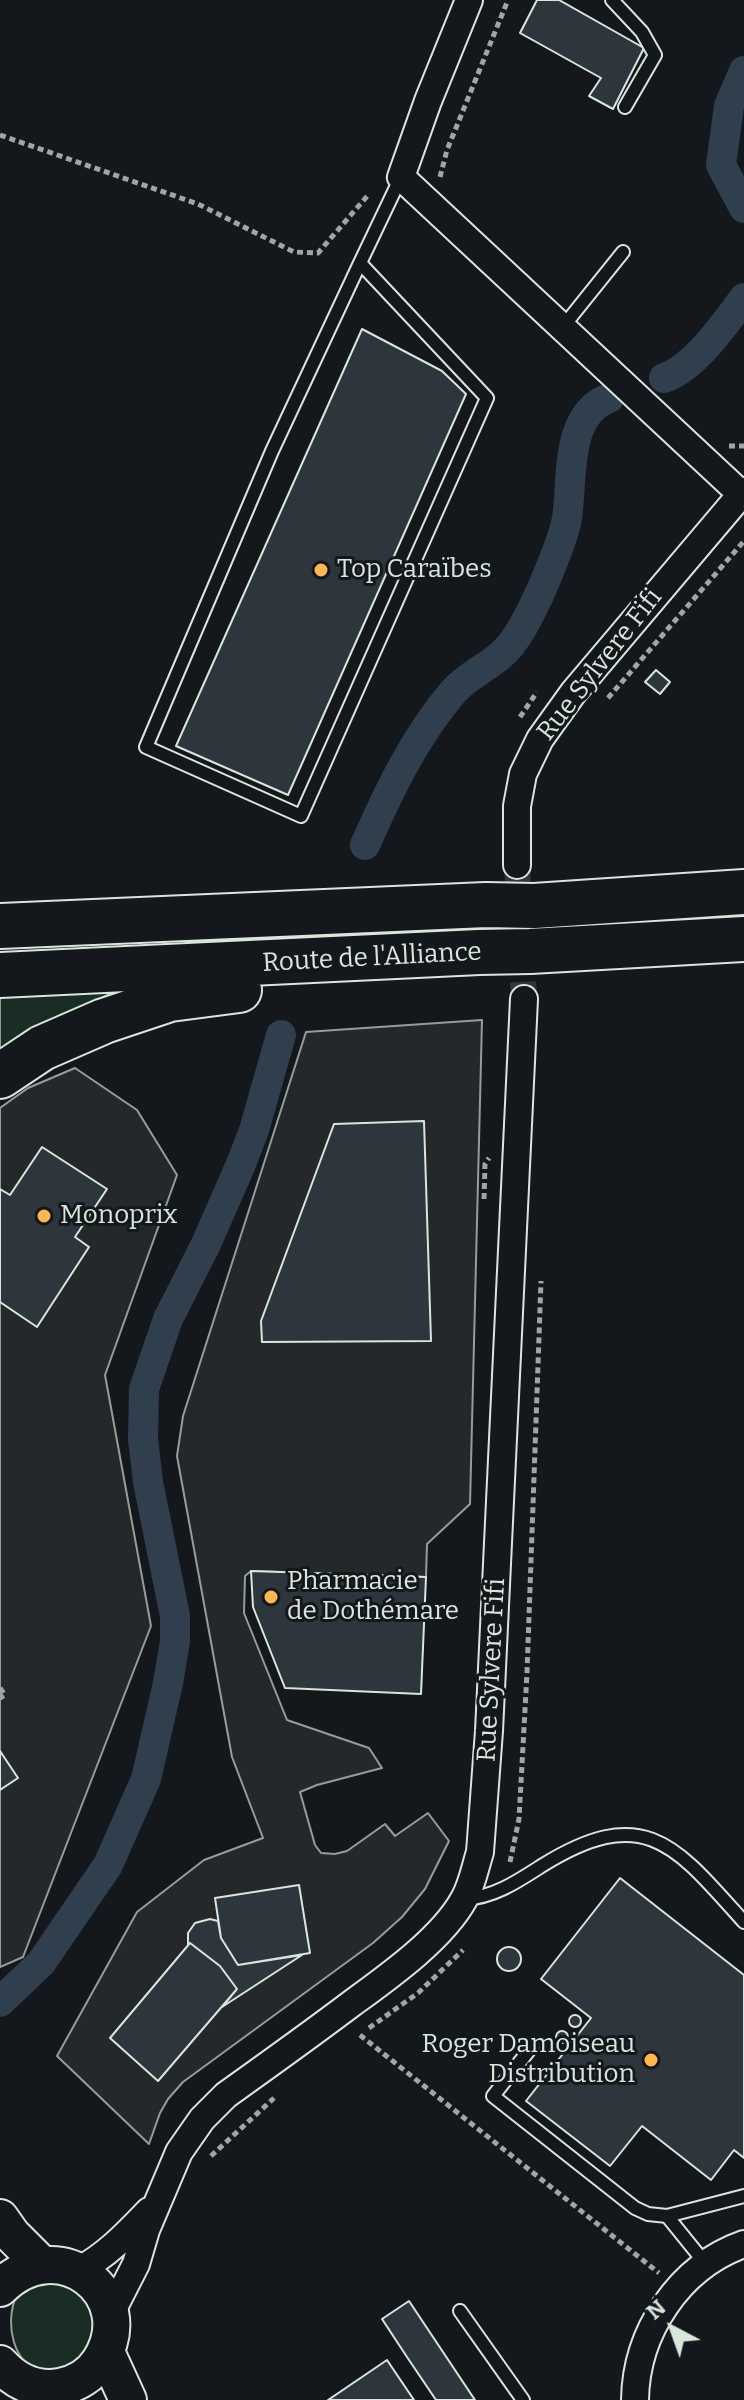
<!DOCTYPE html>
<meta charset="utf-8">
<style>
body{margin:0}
#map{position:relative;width:744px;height:2400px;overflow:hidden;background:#14181c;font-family:Bitter,serif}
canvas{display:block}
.north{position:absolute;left:632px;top:2288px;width:80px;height:80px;-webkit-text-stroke:6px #14181c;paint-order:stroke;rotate:319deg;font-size:22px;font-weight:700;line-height:32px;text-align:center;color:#d8e6dc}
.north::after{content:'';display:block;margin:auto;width:28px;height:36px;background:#d8e6dc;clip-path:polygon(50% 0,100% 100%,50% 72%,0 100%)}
</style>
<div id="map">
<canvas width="744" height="2400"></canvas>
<div class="north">N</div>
</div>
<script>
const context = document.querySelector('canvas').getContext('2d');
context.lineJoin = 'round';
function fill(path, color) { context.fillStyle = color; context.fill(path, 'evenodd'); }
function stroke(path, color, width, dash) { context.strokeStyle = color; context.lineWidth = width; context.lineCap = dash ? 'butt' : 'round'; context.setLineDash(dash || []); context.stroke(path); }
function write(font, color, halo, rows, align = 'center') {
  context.font = font + ' Bitter,serif'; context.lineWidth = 6; context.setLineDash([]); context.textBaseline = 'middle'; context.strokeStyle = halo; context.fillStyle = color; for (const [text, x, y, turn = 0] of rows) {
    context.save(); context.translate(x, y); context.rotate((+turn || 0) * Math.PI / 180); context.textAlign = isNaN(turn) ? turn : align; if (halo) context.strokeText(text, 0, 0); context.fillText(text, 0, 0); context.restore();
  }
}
const green = new Path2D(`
 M112,992L0,1062V996Z
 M52,2278L90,2299C95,2321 102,2346 78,2360C72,2364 64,2370 57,2372C11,2380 0,2313 22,2287C30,2282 43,2281 52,2278Z`);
const parking = new Path2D(`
 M482,1020L470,1504L427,1544L426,1577L251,1571L245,1576L244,1613L287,1720L369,1748L382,1768L317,1785L300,1792L315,1845L321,1853L335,1854L347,1851L385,1824L395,1836L428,1813L449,1841L425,1889L402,1917L373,1943L183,2082L168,2099L160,2113L149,2144L57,2056L137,1912L204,1860L263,1838L232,1757L177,1456L183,1416L306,1032Z
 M75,1068L137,1110L177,1175L105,1375L151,1626L23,1957L0,1967V1108L28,1088Z`);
const canal = new Path2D(`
 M744,71L729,106L721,165L744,208
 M664,378C694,368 725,324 744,298
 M365,845C389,791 414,738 453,692C466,677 486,668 501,655C518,641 530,613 540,593C548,574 564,538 567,518C573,480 564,415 609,398
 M0,2002L41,1963L108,1865L146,1779L168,1683L175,1641V1616L148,1482L143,1439L144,1389L168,1319L206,1244L241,1164L254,1130L281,1035`);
const building = new Path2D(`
 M537,0H559L644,48L613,109L589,96L601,78L520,33Z
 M362,329L442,371L466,394L288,795L176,746Z
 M656,670L670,682L660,694L645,682Z
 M424,1121L431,1341L262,1342L261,1321L334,1124Z
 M42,1147L107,1189L75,1237L89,1247L37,1327L0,1302V1189L10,1195Z
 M251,1571L426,1577L421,1694L285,1688L253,1607Z
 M0,1751L18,1778L0,1790Z
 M620,1878L744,1975V2158L734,2150L711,2180L642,2126L610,2166L526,2101L591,2018L541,1979Z
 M299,1885L310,1953L238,1965L221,1938L215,1898Z
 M210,1919L218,1921L221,1938L238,1965L302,1955L222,2007L237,1989L220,1966L190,1943L188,1945V1933L195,1923Z
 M190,1943L220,1966L237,1989L158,2081L110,2038Z
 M497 1959a12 12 0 1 1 24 0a12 12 0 1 1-24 0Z
 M569 2021a6 6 0 1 1 12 0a6 6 0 1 1-12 0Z
 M556 2037a6 6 0 1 1 12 0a6 6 0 1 1-12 0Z
 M409,2301L475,2400H436L407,2357L382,2319Z
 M387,2360L414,2400H328Z`);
const streetTunnel = new Path2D(`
 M517,865L524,999`);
const path = new Path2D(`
 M0,135L198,204L294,252L318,253L369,194
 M440,177L447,150L508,0
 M729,446H744
 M608,698L744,541
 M520,717L537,692
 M484,1199L485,1164L489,1158
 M0,1688L5,1695L0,1698
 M510,1862L519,1819L527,1673L541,1281
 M369,2028L418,1993L463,1950
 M360,2035L659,2273
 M211,2156L274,2098`);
const lane = new Path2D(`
 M612,0L642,32L655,55L625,107
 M360,263L487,398L301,816L146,747L272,451Z
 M360,263L401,177
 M562,328L623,252
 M465,1899C495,1897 518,1881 543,1865C645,1802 676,1846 744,1922
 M534,2044L493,2096L635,2208L648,2214L667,2216L705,2263
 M667,2216L744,2196
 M460,2311L523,2400`);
const street = new Path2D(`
 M469,0L428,101L401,177L741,494
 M517,865V806L523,774L540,739L573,693L744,491
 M78,2271C107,2255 126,2235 149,2211
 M110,2315L136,2264L146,2230L179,2152L202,2119L226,2095C268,2065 310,2035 351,2004C388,1977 442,1939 464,1899C472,1885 475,1868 480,1852L489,1731L524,999
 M635,2400C636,2332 679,2267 744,2244`);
const secondary = new Path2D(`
 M0,2218L12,2235L41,2264
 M0,2288C58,2229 142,2295 100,2361C91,2375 76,2384 60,2387C36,2391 16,2382 0,2364
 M106,2352L128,2400`);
const highway = new Path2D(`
 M0,926L486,905L534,906L744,892
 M0,975L479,952L530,951L744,939
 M0,1076L42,1048L104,1021L170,999L239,990`);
const markers = [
 [321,570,8,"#ffb74d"],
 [44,1216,8,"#ffb74d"],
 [271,1597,8,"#ffb74d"],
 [651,2060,8,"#ffb74d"]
];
const poiNames = [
 ["Top Caraïbes",337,570],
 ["Monoprix",60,1216],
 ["Pharmacie",287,1582],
 ["de Dothémare",287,1612],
 ["Roger Damoiseau",635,2045,"right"],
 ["Distribution",635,2075,"right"]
];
const streetNames = [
 ["Rue Sylvere Fifi",600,665,-52],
 ["Route de l'Alliance",372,958,-3],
 ["Rue Sylvere Fifi",492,1670,-87]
];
fill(green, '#1a2d24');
stroke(green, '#939e99', 2);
fill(parking, '#24282b');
stroke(parking, '#939e99', 2);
stroke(canal, '#2f3f4d', 30);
fill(building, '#2c363c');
stroke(building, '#d8e6dc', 2);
stroke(streetTunnel, '#313739', 26, [26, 13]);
stroke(lane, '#d8e6dc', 16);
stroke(street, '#d8e6dc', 30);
stroke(secondary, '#d8e6dc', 40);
stroke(highway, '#d8e6dc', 48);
stroke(path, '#9da8a2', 5, [6, 4]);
stroke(lane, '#14181c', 12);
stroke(street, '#14181c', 26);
stroke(secondary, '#14181c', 36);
stroke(highway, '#14181c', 44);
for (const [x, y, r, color] of markers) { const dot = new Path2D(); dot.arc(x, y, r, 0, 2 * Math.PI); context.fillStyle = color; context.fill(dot); stroke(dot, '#14181c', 3); }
write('26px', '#d8e6dc', '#14181c', poiNames, 'left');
write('26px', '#d8e6dc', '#14181c', streetNames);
</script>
